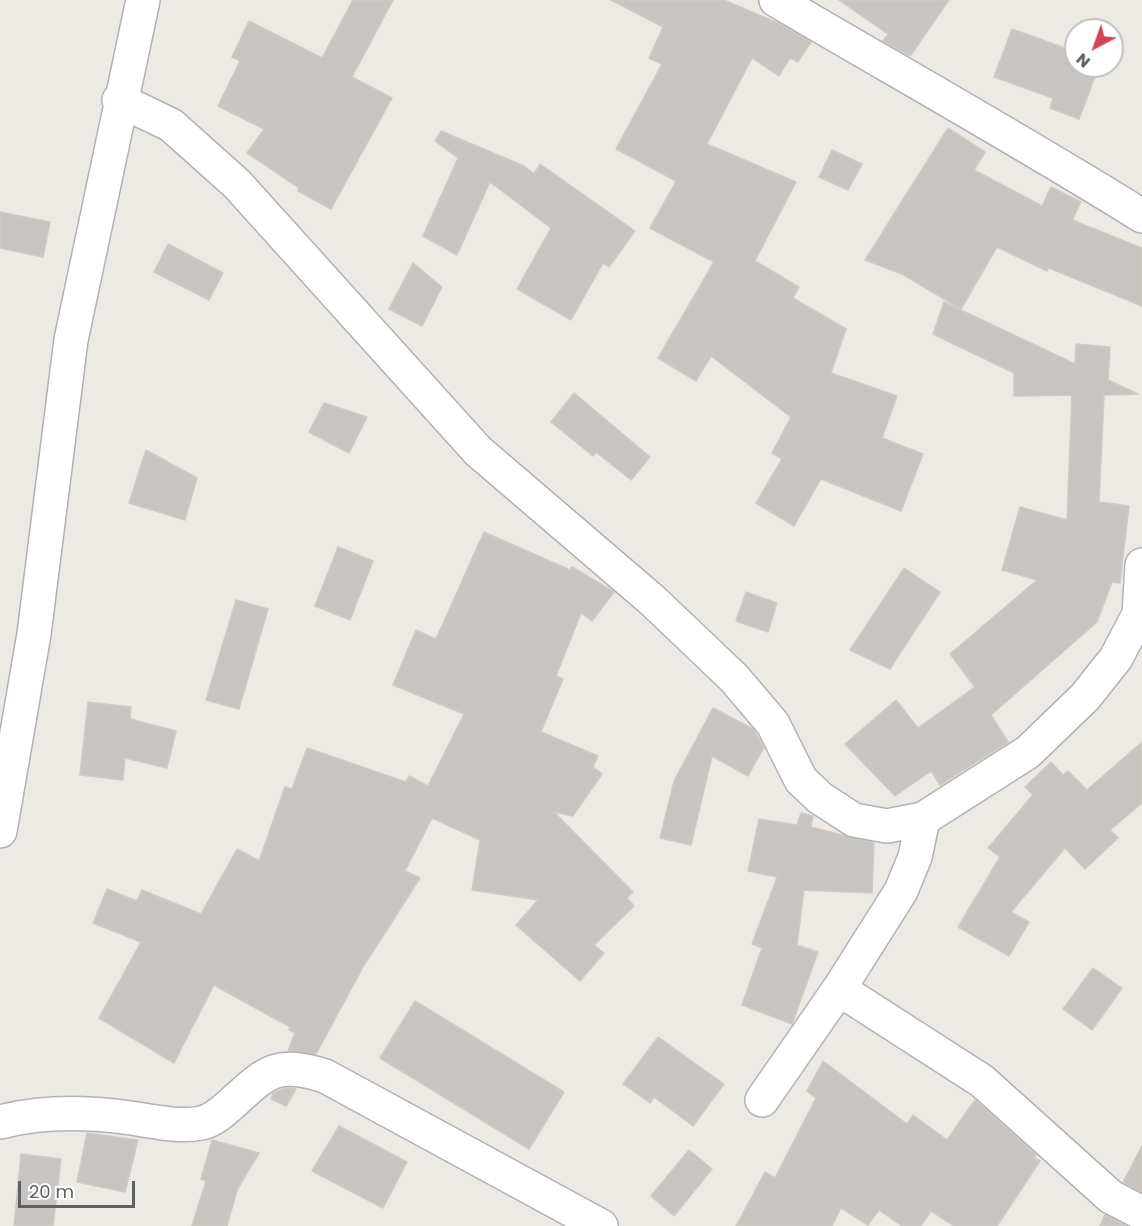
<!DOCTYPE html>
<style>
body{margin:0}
#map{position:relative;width:1142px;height:1226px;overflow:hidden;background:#ede9e4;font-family:Poppins,sans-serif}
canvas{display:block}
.north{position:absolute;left:1064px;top:18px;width:60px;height:60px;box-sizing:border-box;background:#fff;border:2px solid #bec0c1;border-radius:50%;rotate:221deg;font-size:16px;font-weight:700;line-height:24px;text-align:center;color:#5c6163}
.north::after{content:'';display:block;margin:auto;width:21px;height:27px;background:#d54256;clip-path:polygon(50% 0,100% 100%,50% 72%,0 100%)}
.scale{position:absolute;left:18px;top:1181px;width:117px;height:27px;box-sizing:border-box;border:3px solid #5c6163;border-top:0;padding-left:8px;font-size:18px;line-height:21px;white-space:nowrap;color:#5c6163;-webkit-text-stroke:4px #fff;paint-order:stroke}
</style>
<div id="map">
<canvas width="1142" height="1226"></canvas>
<div class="north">N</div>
<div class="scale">20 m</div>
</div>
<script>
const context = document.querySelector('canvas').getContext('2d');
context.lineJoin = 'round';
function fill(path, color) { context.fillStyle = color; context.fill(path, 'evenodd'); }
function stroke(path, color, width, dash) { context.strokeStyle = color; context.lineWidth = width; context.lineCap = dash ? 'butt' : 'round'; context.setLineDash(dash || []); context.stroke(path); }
const building = new Path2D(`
 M353,0H393L352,77L392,98L331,209L298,191L299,188L247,153L264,129L218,106L240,61L232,57L249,21L322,58Z
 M611,0H724L780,24L811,42L798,62L790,58L779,76L752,58L707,144L796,182L755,261L799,287L793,298L846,329L831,373L897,396L882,438L923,454L901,511L821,479L794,526L756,503L782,459L772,453L791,417L711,356L696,381L658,358L714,262L650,228L676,181L616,149L662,64L649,58L663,27Z
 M839,0H949L910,56L883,41L888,34Z
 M1012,29L1076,52V66H1099L1079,119L1050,108L1053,98L994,77Z
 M948,128L985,152L974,170L1042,206L1051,187L1081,202L1072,220L1142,248V306L1049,268L1047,271L997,247L961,309L902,274L865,260Z
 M441,131L524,166L534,174L540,164L635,231L609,267L603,263L571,320L517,289L551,228L490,182L457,255L423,236L458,158L435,141Z
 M832,150L862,164L848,190L819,177Z
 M0,212L50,222L43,257L0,248Z
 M168,244L223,273L209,300L154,272Z
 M413,263L442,287L422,326L389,309Z
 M944,302L1075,364L1076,344L1110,347L1108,380L1138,394L1104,395L1099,502L1129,506L1120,583L1112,582L1097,622L991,715L1008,742L940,785L931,771L895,796L845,744L896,700L918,728L975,687L950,654L1037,580L1002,570L1020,507L1067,520L1072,395L1014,396V373L933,334Z
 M574,393L650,457L631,480L596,452L593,456L551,422Z
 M324,403L367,417L349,453L309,432Z
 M146,450L197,478L185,520L129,503Z
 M484,532L570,570L572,567L614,592L592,621L581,613L556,676L563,679L541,732L598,756L593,767L602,774L573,816L554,812L633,892L627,898L634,906L594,945L604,953L580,981L516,925L538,900L472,890L480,840L432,818L405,871L420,878L363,967L316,1054L288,1051L295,1033L289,1030L290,1027L214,985L174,1063L99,1018L141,942L93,923L107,889L137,901L142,890L201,914L237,849L259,861L285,787L292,789L307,748L406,782L409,776L428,786L464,714L393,685L416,630L436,639Z
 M338,547L373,561L350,620L315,606Z
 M904,568L940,592L890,669L850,650Z
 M746,592L777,603L768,632L736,621Z
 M236,600L268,609L239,709L206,700Z
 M88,702L131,707L130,719L176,731L167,768L125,758L123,780L80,775Z
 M713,708L753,729L764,747L748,776L712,756L691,845L660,838L674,781Z
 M1142,742V803L1110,830L1118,838L1085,869L1065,848L1011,912L1029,922L1009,956L958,927L1000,857L988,848L1033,795L1025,787L1051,762L1063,775L1068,771L1087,790Z
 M801,813L813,816L811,827L874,843L872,893L804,890L797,945L818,952L792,1024L742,1005L762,948L752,944L777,877L748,871L759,819L797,825Z
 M1093,968L1122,988L1092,1030L1063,1009Z
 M415,1001L564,1092L529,1149L380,1058Z
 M658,1037L724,1084L693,1126L654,1097L650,1103L623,1084Z
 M823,1061L907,1124L913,1115L947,1140L975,1100L1036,1155L1034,1158L1040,1161L997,1226H954L931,1211L921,1226H902L879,1210L868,1225L841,1208L832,1226H736L765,1172L775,1178L816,1098L807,1091Z
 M285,1088L296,1089L286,1106L271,1099L273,1093Z
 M339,1126L407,1162L383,1208L312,1171Z
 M87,1133L138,1140L125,1192L77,1182Z
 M212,1140L259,1153L237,1190L227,1226H192L206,1181L201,1179Z
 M1142,1146V1192L1123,1182Z
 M689,1150L712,1169L674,1216L651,1196Z
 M21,1154L61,1159L53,1226H14Z
 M1105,1215L1126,1226H1100Z`);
const minor = new Path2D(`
 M776,0C898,72 1022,141 1142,216
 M119,100L171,125L237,184L478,451L652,600L734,678L773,724L801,780L820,798L854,820L887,826L923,819L1028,752L1085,697L1116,658L1139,614L1142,565
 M0,831L34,634L71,340L143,0
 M839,989L982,1081L1111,1197L1142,1213
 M762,1100L839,989L901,891L915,857L923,819
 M0,1122C39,1112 83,1112 123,1117C148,1120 177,1128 201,1123C212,1121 221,1113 229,1106C266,1073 274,1060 325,1076L601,1226`);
fill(building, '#c8c4c1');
stroke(building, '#d1cac3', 1.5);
stroke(minor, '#afb3b5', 36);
stroke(minor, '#fff', 33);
</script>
